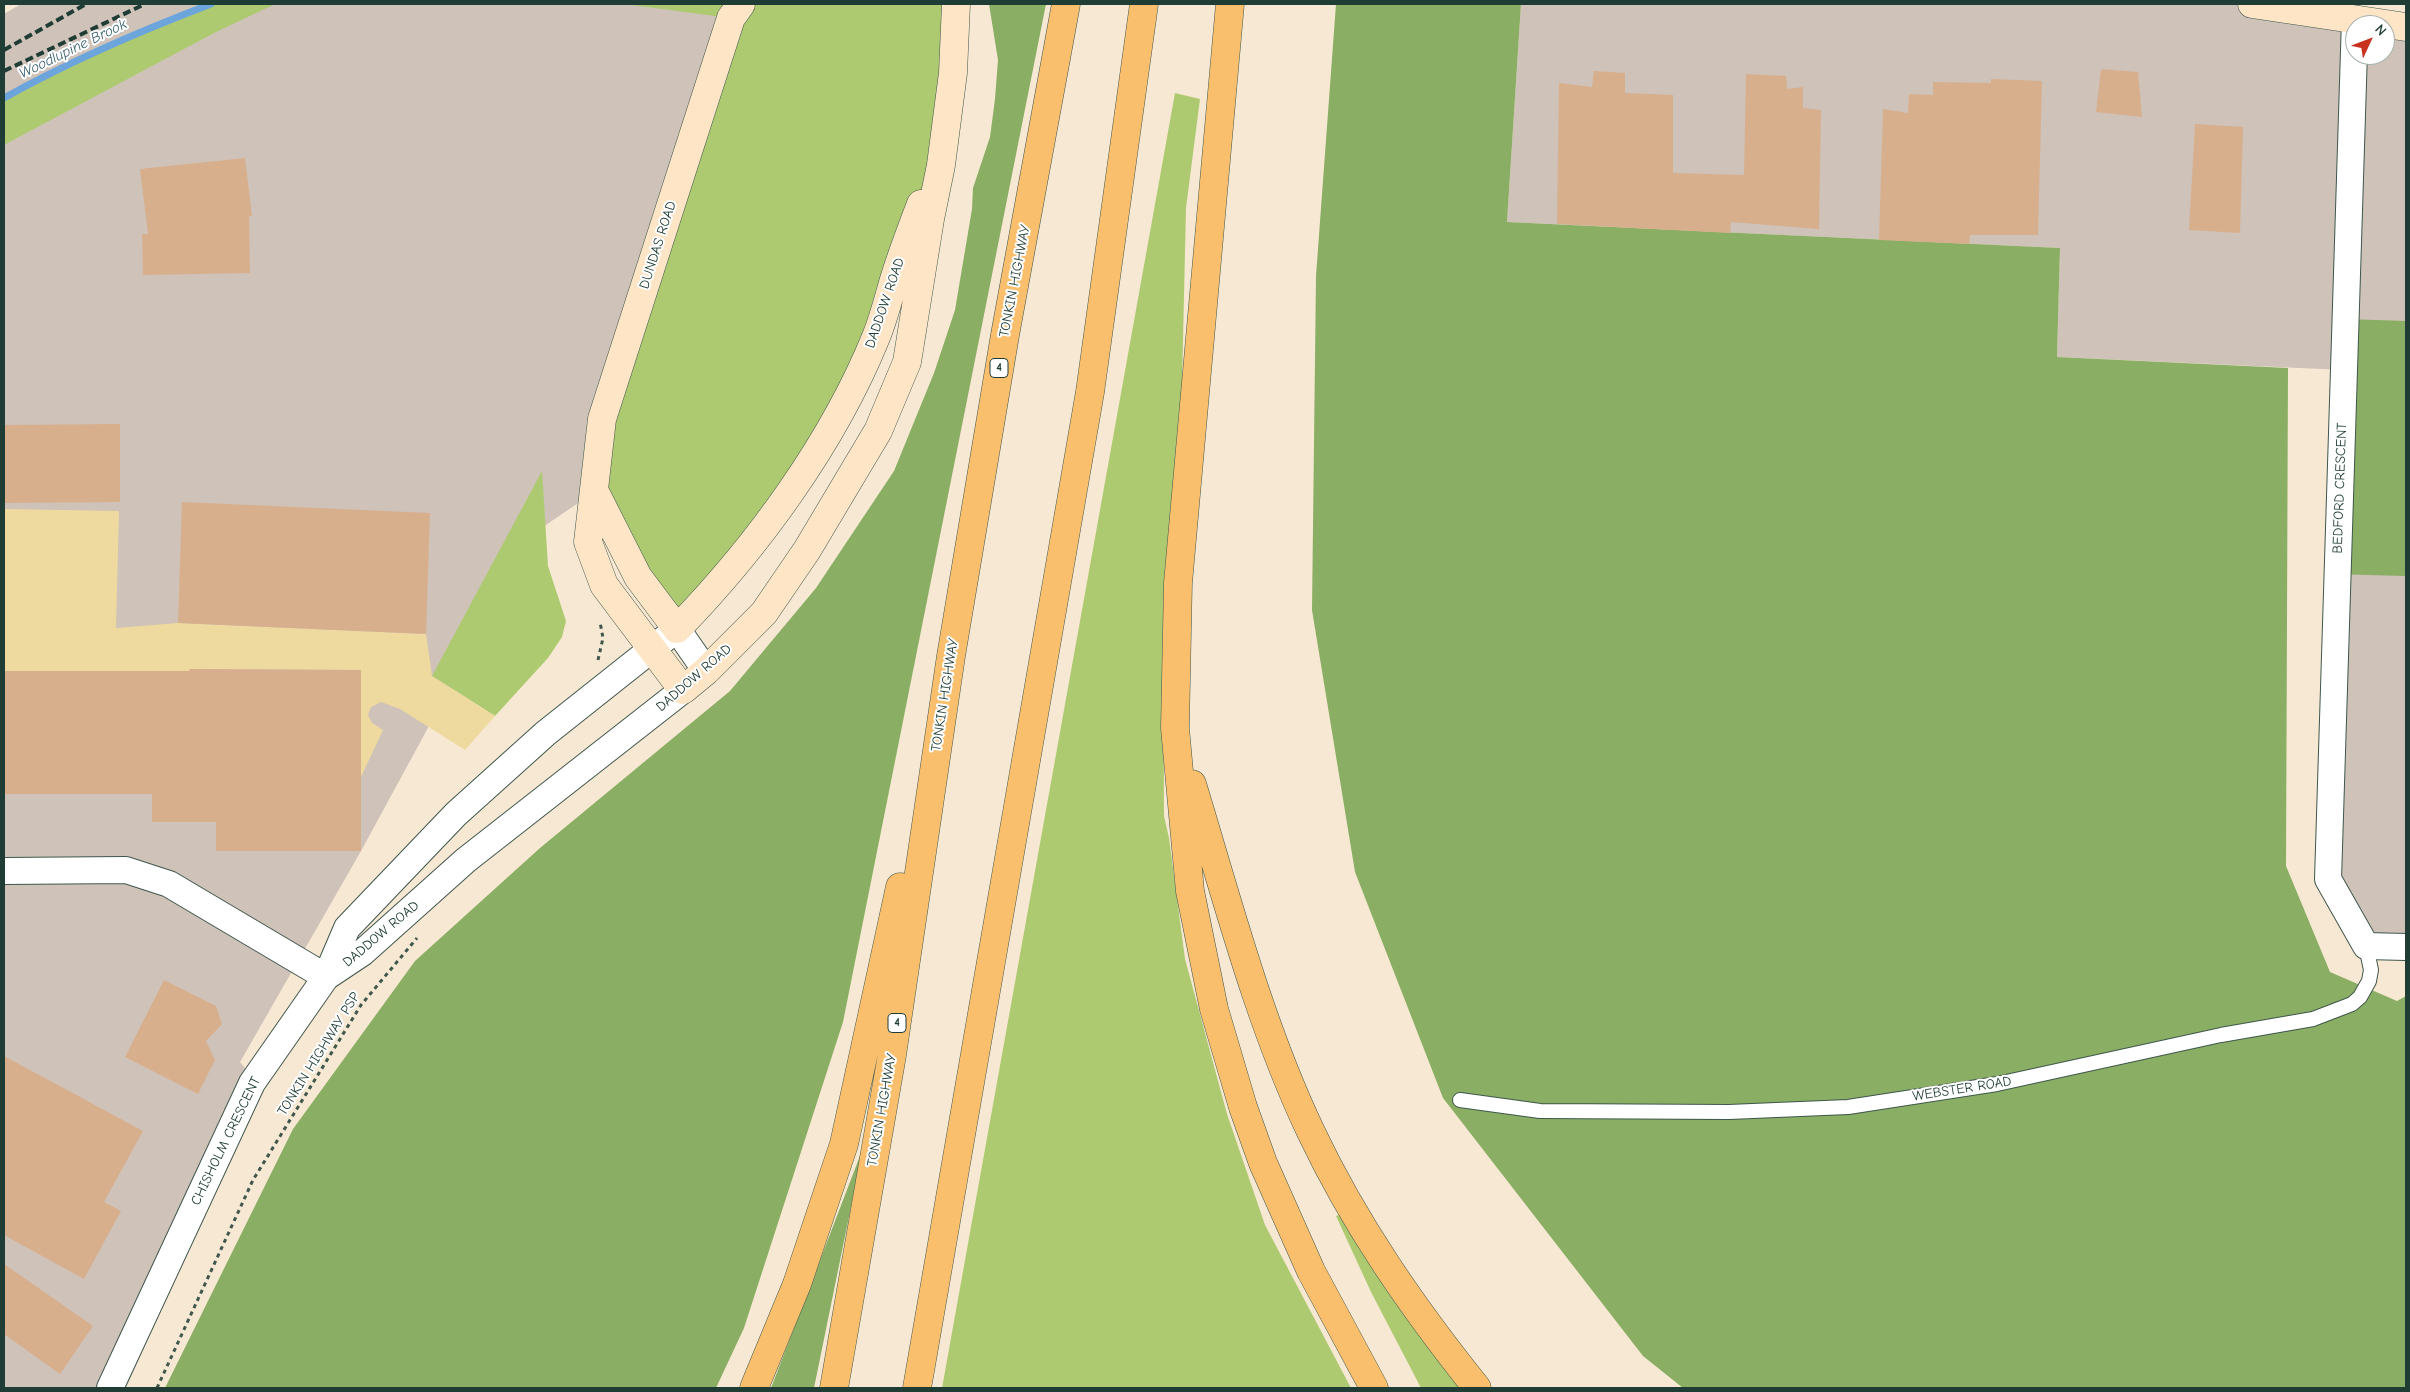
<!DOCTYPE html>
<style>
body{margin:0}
#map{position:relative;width:2410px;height:1392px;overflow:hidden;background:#f7e8d3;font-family:"Comic Neue",sans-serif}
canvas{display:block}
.frame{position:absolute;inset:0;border:5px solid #1f3d34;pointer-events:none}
.north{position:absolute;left:2345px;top:15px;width:50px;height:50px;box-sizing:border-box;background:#fff;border:1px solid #a5b1ae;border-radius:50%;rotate:47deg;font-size:14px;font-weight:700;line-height:20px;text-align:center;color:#1f3d34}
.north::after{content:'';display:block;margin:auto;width:18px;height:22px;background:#c8321e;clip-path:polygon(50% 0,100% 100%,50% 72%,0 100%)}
</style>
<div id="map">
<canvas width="2410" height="1392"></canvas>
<div class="frame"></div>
<div class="north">N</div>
</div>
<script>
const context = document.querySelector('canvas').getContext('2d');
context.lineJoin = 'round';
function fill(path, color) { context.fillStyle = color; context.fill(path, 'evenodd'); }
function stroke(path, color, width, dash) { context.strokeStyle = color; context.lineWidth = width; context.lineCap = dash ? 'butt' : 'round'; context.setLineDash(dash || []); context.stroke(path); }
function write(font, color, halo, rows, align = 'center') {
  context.font = font + ' "Comic Neue",sans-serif'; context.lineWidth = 4; context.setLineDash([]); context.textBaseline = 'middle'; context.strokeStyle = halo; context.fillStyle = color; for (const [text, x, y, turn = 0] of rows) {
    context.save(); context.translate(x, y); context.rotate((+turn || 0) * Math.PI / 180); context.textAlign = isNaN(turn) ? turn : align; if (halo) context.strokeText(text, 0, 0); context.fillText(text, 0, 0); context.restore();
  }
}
const industrial = new Path2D(`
 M21,4H628L753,20L609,482L534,533L361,851L240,1062L261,1088L126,1388H4V14Z
 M1521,4H2261L2406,27V947L2366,946L2328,879L2344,370L2057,357L2060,248L1507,222ZM2355,25H2385V55H2355Z`);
const green = new Path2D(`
 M211,4H275L214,33L4,145V98C70,61 140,31 211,4Z
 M624,4H956L941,165L836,421L677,629L595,492L730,18Z
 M1175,93L1200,99L1186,208L1181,429L1163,603L1164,816L1169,838L1185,959L1227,1114L1265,1225L1351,1388H942Z
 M542,471L548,566L566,621L562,637L548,658L495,716L432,676Z
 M1349,1211L1476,1388H1421L1371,1292L1336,1216Z`);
const forest = new Path2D(`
 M989,4H1046L843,1022L744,1328L716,1388H165L293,1129L415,961L540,848L730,691L816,588L894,471L934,373L955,310L972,209L973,188L990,137L995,99L998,60Z
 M1336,4H1521L1507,222L2060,248L2057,357L2288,368L2286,866L2330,972L2397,1001L2406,996V1388H1683L1643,1356L1443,1098L1355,872L1312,610L1316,276Z
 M2345,319L2406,321V576L2329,574Z
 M863,1148L814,1388H771Z`);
const sand = new Path2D(`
 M4,509L119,511L116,628L178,623L426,634L432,676L495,716L465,750L400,709L381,702L371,707L368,715L372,723L383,730L361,777V670L190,669L184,688L164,671H4Z`);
const stream = new Path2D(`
 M4,98C70,61 140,31 211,4`);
const building = new Path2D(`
 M2101,69L2138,72L2142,117L2096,112Z
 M1594,71L1625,73V93L1673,95V173L1744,175L1746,74L1786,76L1787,89L1803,87V108L1821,110L1819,229L1731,222L1730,233L1557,224L1559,83L1592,87Z
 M1991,79L2042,81L2038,235H1970L1969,244L1879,240L1883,109L1908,113L1909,94L1933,95V82L1991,83Z
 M2195,124L2243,127L2240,233L2189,230Z
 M245,158L252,216H249L250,273L143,275L142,234H148L140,169Z
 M120,424V502L4,503V425Z
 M182,502L430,513L426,634L178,623Z
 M190,669L361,670V851H216V822H152V794H4V671H189Z
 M164,980L216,1006L222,1024L206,1041L215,1060L198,1094L125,1057Z
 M4,1056L143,1131L104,1202L121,1211L84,1279L4,1235Z
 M4,1264L93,1326L60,1374L4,1334Z`);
const path = new Path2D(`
 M598,660L603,638L600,622
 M157,1388L253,1180L361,1005L417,938`);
const service = new Path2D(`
 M1460,1100L1540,1111L1729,1112L1848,1107L1997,1084L2221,1035L2313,1019L2352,1004L2360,997L2369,981L2371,970L2366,946`);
const minor = new Path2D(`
 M2355,19L2328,879L2366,946L2406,947
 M4,871L126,870L169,884L326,977
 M326,977L362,953L466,860L683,690
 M110,1388L252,1083L326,977L347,928L456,814L546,733L677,629L706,671`);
const secondary = new Path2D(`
 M741,4L731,18L602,419L588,542L604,585L683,690L706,671L764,613L807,550L878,431L907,362L930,219L941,165L953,73L956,4
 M2252,4L2406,27
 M595,492L638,577L677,629C757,547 833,443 876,337C883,320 888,301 893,283C901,256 911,230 921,204`);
const motorway = new Path2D(`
 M1230,4L1178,583L1175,728L1190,891L1214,1009L1243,1107L1263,1163L1311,1271L1374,1388
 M1192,784C1227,899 1259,1023 1311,1132C1355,1225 1413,1308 1477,1388
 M754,1388L797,1284L844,1144L900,887
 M834,1388L892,1055L951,656L1005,335L1066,4
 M917,1388L1090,392L1144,4`);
const rail = new Path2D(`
 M4,50L86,4
 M4,71L145,4`);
const shields = [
 [999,368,18],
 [897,1023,18]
];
const shieldNames = [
 ["4",999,368],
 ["4",897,1023]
];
const streetNames = [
 ["DUNDAS ROAD",658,245,-72],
 ["TONKIN HIGHWAY",1015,281,-79],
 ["DADDOW ROAD",885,303,-71],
 ["BEDFORD CRESCENT",2340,488,-88],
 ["DADDOW ROAD",694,678,-41],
 ["TONKIN HIGHWAY",945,695,-81],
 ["DADDOW ROAD",381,934,-40],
 ["TONKIN HIGHWAY PSP",319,1054,-58],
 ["WEBSTER ROAD",1962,1089,-9],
 ["TONKIN HIGHWAY",882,1110,-80],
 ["CHISHOLM CRESCENT",226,1141,-64]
];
const waterNames = [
 ["Woodlupine Brook",73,49,-26]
];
fill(industrial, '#cec2b9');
fill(green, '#aeca71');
fill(forest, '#8aae63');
fill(sand, '#eeda9e');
stroke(stream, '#6ca5dc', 7);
fill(building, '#d8af8d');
stroke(service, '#3f574c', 16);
stroke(minor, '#3f574c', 28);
stroke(secondary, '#3f574c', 29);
stroke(motorway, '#3f574c', 29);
stroke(path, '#3f574c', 3, [4, 4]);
stroke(service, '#fff', 14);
stroke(minor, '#fff', 26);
stroke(secondary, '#fde5c5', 28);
stroke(motorway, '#f9bf6d', 28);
stroke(rail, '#1f3d34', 4, [8, 4]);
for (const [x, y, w] of shields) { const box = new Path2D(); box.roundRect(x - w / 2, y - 9.5, w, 19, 4); context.fillStyle = '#fff'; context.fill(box); stroke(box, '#1f3d34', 1); }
write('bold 12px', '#1f3d34', null, shieldNames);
write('14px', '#1f3d34', '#fff', streetNames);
write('italic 15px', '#3a616f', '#fff', waterNames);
</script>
